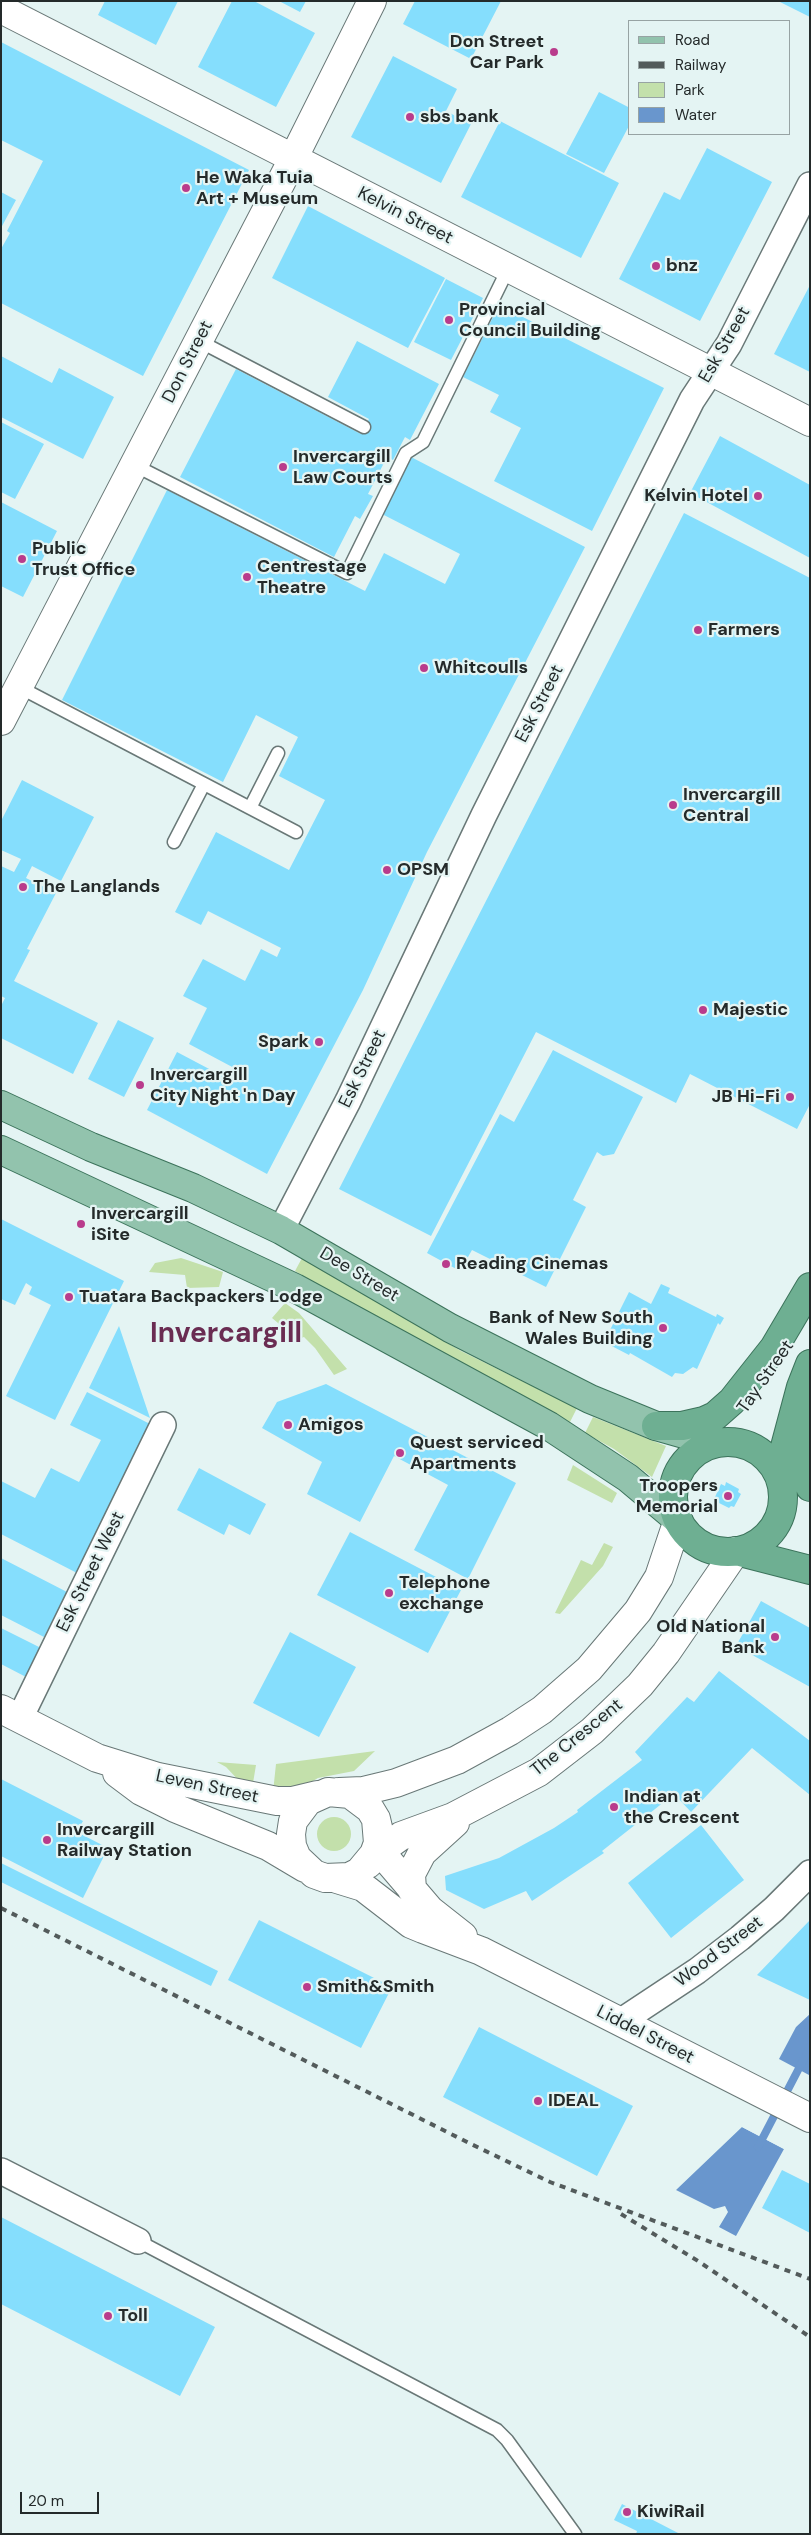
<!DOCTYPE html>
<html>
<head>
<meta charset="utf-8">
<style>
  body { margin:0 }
  #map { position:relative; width:811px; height:2535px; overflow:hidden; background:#e4f4f3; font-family:"DM Sans",sans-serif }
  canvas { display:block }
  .frame { position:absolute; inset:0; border:2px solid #242a2a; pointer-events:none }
  .legend { position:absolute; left:628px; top:20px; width:162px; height:115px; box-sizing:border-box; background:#e4f4f3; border:1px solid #97a3a3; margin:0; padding:6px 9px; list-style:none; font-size:15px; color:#242a2a }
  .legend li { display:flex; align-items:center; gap:10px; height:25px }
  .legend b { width:25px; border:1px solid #97a3a3 }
  .scale { position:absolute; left:20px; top:2492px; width:79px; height:22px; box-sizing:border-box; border:2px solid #242a2a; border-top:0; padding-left:6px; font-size:15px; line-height:18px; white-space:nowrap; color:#242a2a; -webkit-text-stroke:4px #e4f4f3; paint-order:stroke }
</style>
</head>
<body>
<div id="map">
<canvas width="811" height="2535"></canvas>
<div class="frame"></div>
<ul class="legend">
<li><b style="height:6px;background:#92c3ad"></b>Road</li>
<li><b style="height:6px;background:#535b5b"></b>Railway</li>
<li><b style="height:14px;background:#c3e0ab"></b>Park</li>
<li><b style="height:14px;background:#6996cd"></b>Water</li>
</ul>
<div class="scale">20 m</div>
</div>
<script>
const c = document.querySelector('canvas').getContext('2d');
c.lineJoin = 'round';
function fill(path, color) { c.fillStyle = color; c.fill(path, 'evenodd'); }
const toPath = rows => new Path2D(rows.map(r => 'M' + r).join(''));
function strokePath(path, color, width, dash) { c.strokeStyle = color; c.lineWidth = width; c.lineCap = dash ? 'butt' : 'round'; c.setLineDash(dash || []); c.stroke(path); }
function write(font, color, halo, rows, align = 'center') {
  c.font = font + ' "DM Sans",sans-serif'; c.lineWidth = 4.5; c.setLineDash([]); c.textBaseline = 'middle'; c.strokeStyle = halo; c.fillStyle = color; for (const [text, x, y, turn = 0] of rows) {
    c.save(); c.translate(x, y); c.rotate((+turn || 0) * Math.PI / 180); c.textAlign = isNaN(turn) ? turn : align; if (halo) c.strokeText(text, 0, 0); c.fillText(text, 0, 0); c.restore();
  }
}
fill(toPath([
  [181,1258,223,1272,219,1287,187,1288,185,1275,149,1272,155,1263],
  [302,1258,461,1351,577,1408,570,1422,380,1323,295,1271],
  [285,1303,299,1313,347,1369,334,1375,315,1348,304,1337,293,1341,284,1328,272,1318],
  [593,1417,666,1446,652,1477,614,1449,585,1433],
  [573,1465,617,1493,612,1503,567,1480],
  [604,1543,613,1547,603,1566,560,1614,555,1613,581,1560,592,1565],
  [375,1751,354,1771,318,1778,296,1791,273,1792,276,1764],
  [217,1762,256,1765,253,1783,242,1784,226,1767],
  '317 1834a17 17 0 1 1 34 0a17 17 0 1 1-34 0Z'
]), '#c3e0ab');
fill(toPath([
  [810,2014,810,2074,809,2075,779,2059,796,2027],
  [742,2127,784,2149,736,2236,719,2227,728,2212,725,2206,714,2209,676,2190]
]), '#6996cd');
fill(toPath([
  [744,2125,785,2147,784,2149,742,2127]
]), '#e4f4f3');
strokePath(toPath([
  [758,2147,810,2047]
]), '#6996cd', 8);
fill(toPath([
  [105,1,178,1,156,45,98,15],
  [232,1,254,1,315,33,276,107,198,67],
  [279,1,306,1,300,12],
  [415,1,501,1,471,59,403,24],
  [778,1,810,1,810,17],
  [1,42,249,170,143,376,1,303,1,249,10,233,7,231,43,161,1,140],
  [393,56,457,89,446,111,471,124,441,183,351,137],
  [599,92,630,108,630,124,604,173,566,154],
  [500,121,619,183,581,258,461,197],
  [707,148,772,182,700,321,619,279,664,192,680,200],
  [1,192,16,200,1,228],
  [308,206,445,278,408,348,272,278],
  [446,279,483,298,451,360,414,342],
  [810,285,810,372,774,354],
  [499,305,664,388,592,531,494,481,521,428,490,412,499,395,463,377],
  [357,341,439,384,410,440,405,437,393,460,387,457,368,494,373,496,360,519,355,516,334,557,180,477,236,369,361,434,369,419,328,397],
  [1,356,52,383,59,368,114,397,83,459,1,417],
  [1,422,44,444,15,499,1,492],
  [720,436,810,485,810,558,690,493],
  [411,457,585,547,427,852,363,990,267,1174,147,1110,177,1052,230,1080,236,1069,189,1044,207,1008,183,996,203,959,245,981,261,949,277,957,281,948,208,911,201,925,175,912,216,832,289,870,325,800,279,776,298,737,256,715,223,782,62,700,167,490,365,591,384,553,445,584,460,554,382,514],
  [1,502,57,531,23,597,1,586],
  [684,513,810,578,810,1104,797,1129,690,1074,676,1103,536,1032,431,1236,339,1189],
  [22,780,94,817,61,881,32,866,26,878,56,893,27,949,30,950,14,981,98,1023,73,1074,1,1038,1,1006,5,998,1,996,1,866,14,872,21,859,1,850,1,821],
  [118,1020,154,1038,124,1097,88,1079],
  [553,1050,643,1097,614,1154,603,1156,597,1152,573,1200,586,1207,546,1287,472,1250,460,1271,427,1253,500,1114,514,1122],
  [1,1219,124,1281,55,1420,6,1396,51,1305,29,1294,32,1287,26,1283,15,1305,1,1299],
  [661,1284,670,1288,668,1293,716,1317,717,1314,724,1318,720,1325,718,1323,697,1369,693,1367,683,1374,675,1373,672,1377,630,1353,629,1355,604,1342,629,1292,651,1304],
  [119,1326,150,1418,89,1388],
  [326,1384,516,1483,468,1579,414,1550,448,1485,394,1456,360,1522,307,1494,322,1462,262,1428,277,1402],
  [87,1392,152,1425,77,1573,1,1534,1,1481,35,1498,51,1468,79,1482,101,1440,70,1425],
  [199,1468,266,1504,250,1535,229,1524,224,1535,177,1510],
  [726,1482,739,1489,738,1492,741,1494,734,1507,731,1506,729,1508,717,1502,719,1499,715,1497,721,1484,725,1486],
  [350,1532,461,1590,428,1653,317,1595],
  [1,1558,67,1592,44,1637,1,1615],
  [761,1601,810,1628,810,1687,736,1646],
  [1,1628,41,1648,26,1677,1,1664],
  [290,1632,356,1667,319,1737,253,1703],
  [719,1671,810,1741,810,1795,752,1748,691,1812,674,1794,602,1851,604,1853,532,1901,526,1891,484,1909,446,1890,445,1876,499,1858,554,1828,578,1812,577,1810,642,1760,635,1752,687,1697,694,1702],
  [1,1779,83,1821,77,1832,108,1848,83,1898,1,1856],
  [701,1825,744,1880,671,1938,628,1883],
  [1,1863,218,1971,211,1986,1,1882],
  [259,1920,392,1987,361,2048,228,1980],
  [810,1920,810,2000,757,1975],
  [479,2027,633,2106,597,2176,443,2097],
  [782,2170,810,2184,810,2233,762,2208],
  [1,2217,215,2327,180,2396,1,2304],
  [622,2504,680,2534,636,2534,637,2531,614,2520]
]), '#85defd');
const service = toPath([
  [199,341,364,427],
  [134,465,347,573,406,453,423,442,508,269],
  [19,687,296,832],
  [250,808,278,753],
  [174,842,204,784],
  [138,2241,497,2430,507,2440,575,2534]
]);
const minor = toPath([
  [281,1230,348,1101,484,815,692,400,729,344,810,185],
  [20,1718,163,1425],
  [620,2022,697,1971,740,1938,774,1909,810,1873],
  [1,2171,138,2241]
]);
const tertiary = toPath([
  [1,9,810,422],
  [1,721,293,159,372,1],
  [1,1709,97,1758,158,1777,277,1801,292,1801,317,1795],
  [117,1773,141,1791,175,1808,268,1846,305,1868],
  [339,1792,363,1791,396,1783,457,1760,510,1731,542,1710,589,1669,638,1611,659,1577,678,1520],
  [376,1819,378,1843,374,1854,359,1872,349,1877,325,1878,314,1874,297,1858,292,1846,291,1834,293,1821,308,1801,328,1792,350,1794,370,1809,376,1819,383,1849,389,1862,430,1910,463,1936],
  [368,1864,383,1849,401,1836,453,1817,539,1772,592,1731,640,1685,666,1653,736,1551],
  [337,1879,363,1887,411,1924,423,1929,481,1951,810,2118],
  [412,1890,411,1874,422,1853,455,1823]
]);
const primary = toPath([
  [1,1105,91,1147,193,1188,281,1230,450,1328,590,1399,656,1426,716,1443],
  [1,1150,295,1288,549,1426,628,1478,678,1520]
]);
const trunk = toPath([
  [807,1422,802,1445,803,1468,810,1487],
  [656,1426,682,1426,704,1421,715,1416,732,1401,774,1348,810,1287],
  '673 1497a55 55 0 1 1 110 0a55 55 0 1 1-110 0Z',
  [778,1473,801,1387,810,1364],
  [736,1551,810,1570]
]);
strokePath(service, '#697877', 15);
strokePath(minor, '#697877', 28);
strokePath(tertiary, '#697877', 30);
strokePath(primary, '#3c735b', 30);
strokePath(trunk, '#3c735b', 30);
strokePath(service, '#fff', 12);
strokePath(minor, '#fff', 25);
strokePath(tertiary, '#fff', 28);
strokePath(primary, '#92c3ad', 28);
strokePath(trunk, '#6eaf92', 28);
strokePath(toPath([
  [1,1908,469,2143,550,2182,810,2279],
  [621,2214,698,2261,810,2337]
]), '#535b5b', 4, [6, 6]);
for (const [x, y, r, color] of [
  [554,52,5,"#b93c8c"],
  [410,117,5,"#b93c8c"],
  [186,188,5,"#b93c8c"],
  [656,266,5,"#b93c8c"],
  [449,320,5,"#b93c8c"],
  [283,467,5,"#b93c8c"],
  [758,496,5,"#b93c8c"],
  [22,559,5,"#b93c8c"],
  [247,577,5,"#b93c8c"],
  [698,630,5,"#b93c8c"],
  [424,668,5,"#b93c8c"],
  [673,805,5,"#b93c8c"],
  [387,870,5,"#b93c8c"],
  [23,887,5,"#b93c8c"],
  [703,1010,5,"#b93c8c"],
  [319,1042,5,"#b93c8c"],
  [140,1085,5,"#b93c8c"],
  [790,1097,5,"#b93c8c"],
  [81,1224,5,"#b93c8c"],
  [446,1264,5,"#b93c8c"],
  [69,1297,5,"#b93c8c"],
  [663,1328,5,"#b93c8c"],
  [288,1425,5,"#b93c8c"],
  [400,1453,5,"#b93c8c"],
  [728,1496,5,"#b93c8c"],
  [389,1593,5,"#b93c8c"],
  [775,1637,5,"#b93c8c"],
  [614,1807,5,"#b93c8c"],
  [47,1840,5,"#b93c8c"],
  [307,1987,5,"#b93c8c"],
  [538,2101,5,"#b93c8c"],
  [108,2316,5,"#b93c8c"],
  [627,2512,5,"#b93c8c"]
]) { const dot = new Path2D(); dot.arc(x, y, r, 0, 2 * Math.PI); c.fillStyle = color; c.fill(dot); strokePath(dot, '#e4f4f3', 2); }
write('bold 18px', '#242a2a', '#e4f4f3', [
  ["Don Street",544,42,"right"],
  ["Car Park",544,63,"right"],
  ["sbs bank",420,117],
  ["He Waka Tuia",196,178],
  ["Art + Museum",196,199],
  ["bnz",666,266],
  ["Provincial",459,310],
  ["Council Building",459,331],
  ["Invercargill",293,457],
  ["Law Courts",293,478],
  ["Kelvin Hotel",748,496,"right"],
  ["Public",32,549],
  ["Trust Office",32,570],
  ["Centrestage",257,567],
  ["Theatre",257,588],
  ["Farmers",708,630],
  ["Whitcoulls",434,668],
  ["Invercargill",683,795],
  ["Central",683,816],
  ["OPSM",397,870],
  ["The Langlands",33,887],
  ["Majestic",713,1010],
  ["Spark",309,1042,"right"],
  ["Invercargill",150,1075],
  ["City Night 'n Day",150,1096],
  ["JB Hi-Fi",780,1097,"right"],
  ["Invercargill",91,1214],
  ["iSite",91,1235],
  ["Reading Cinemas",456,1264],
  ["Tuatara Backpackers Lodge",79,1297],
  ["Bank of New South",653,1318,"right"],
  ["Wales Building",653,1339,"right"],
  ["Amigos",298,1425],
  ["Quest serviced",410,1443],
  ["Apartments",410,1464],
  ["Troopers",718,1486,"right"],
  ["Memorial",718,1507,"right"],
  ["Telephone",399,1583],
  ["exchange",399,1604],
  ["Old National",765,1627,"right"],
  ["Bank",765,1648,"right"],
  ["Indian at",624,1797],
  ["the Crescent",624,1818],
  ["Invercargill",57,1830],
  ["Railway Station",57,1851],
  ["Smith&Smith",317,1987],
  ["IDEAL",548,2101],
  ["Toll",118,2316],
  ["KiwiRail",637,2512]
], 'left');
write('18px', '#242a2a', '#e4f4f3', [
  ["Kelvin Street",405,216,27],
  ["Esk Street",725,345,-60],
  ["Don Street",188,362,-63],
  ["Esk Street",540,704,-63],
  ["Esk Street",363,1069,-64],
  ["Dee Street",359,1275,31],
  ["Tay Street",766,1377,-55],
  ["Esk Street West",91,1572,-64],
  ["The Crescent",577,1738,-39],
  ["Leven Street",207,1787,12],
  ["Wood Street",719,1952,-37],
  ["Liddel Street",645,2035,27]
]);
write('bold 28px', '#6a2c52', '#e4f4f3', [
  ["Invercargill",226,1335]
]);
</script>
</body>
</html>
